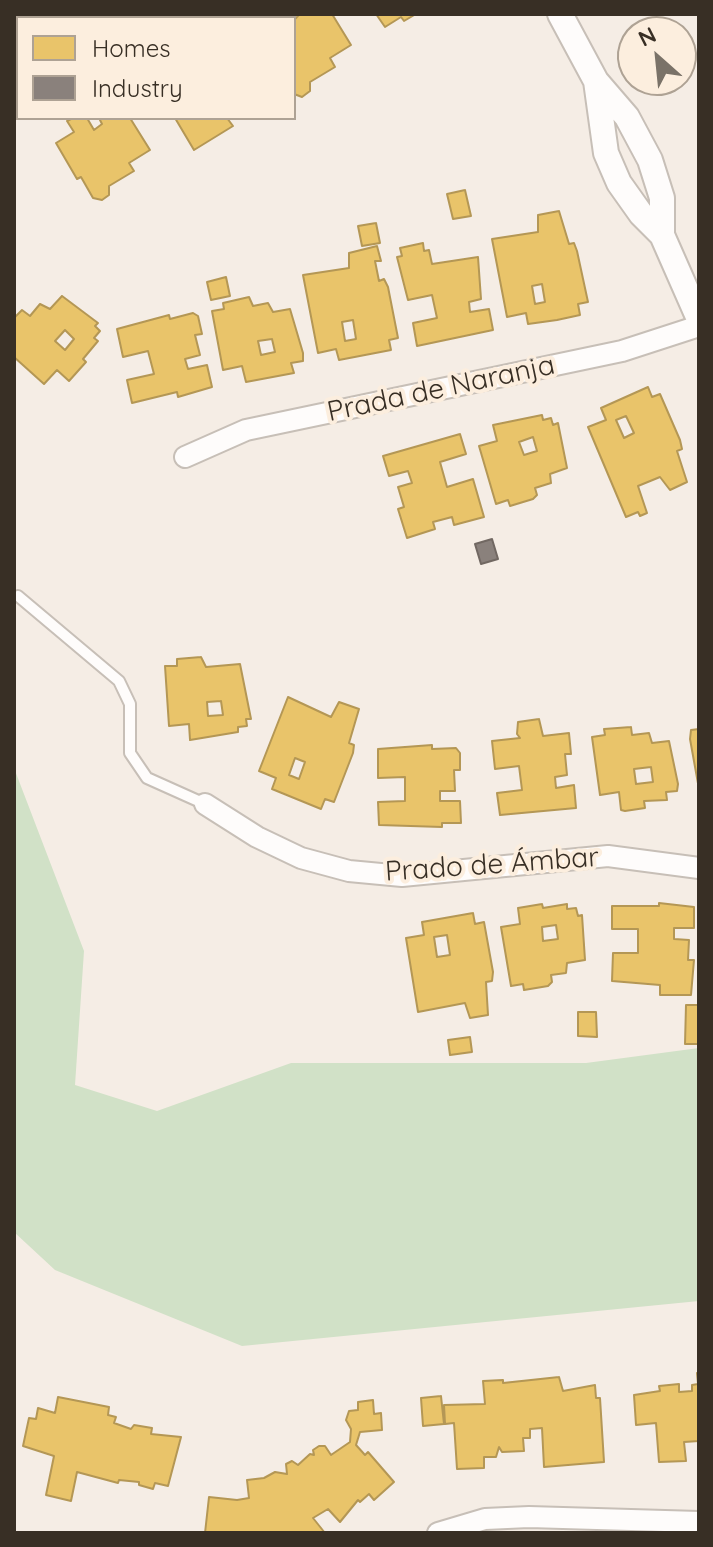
<!DOCTYPE html>
<html>
<head>
<meta charset="utf-8">
<style>
  body { margin:0 }
  #map { position:relative; width:713px; height:1547px; overflow:hidden; background:#f5ede5; font-family:Quicksand,sans-serif }
  canvas { display:block }
  .frame { position:absolute; inset:0; border:16px solid #382f25; pointer-events:none }
  .legend { position:absolute; left:16px; top:16px; width:280px; height:104px; box-sizing:border-box; background:#fceede; border:2px solid #aea294; margin:0; padding:10px 14px; list-style:none; font-size:24px; color:#382f25 }
  .legend li { display:flex; align-items:center; gap:16px; height:40px }
  .legend b { width:40px; border:2px solid #aea294 }
  .north { position:absolute; left:617px; top:16px; width:80px; height:80px; box-sizing:border-box; background:#fceede; border:2px solid #aea294; border-radius:50%; rotate:333deg; font-size:22px; font-weight:700; line-height:32px; text-align:center; color:#382f25 }
  .north::after { content:''; display:block; margin:auto; width:28px; height:36px; background:#7a7268; clip-path:polygon(50% 0,100% 100%,50% 72%,0 100%) }
</style>
</head>
<body>
<div id="map">
<canvas width="713" height="1547"></canvas>
<div class="frame"></div>
<ul class="legend">
<li><b style="height:22px;background:#e9c46a"></b>Homes</li>
<li><b style="height:22px;background:#8a817c"></b>Industry</li>
</ul>
<div class="north">N</div>
</div>
<script>
const c = document.querySelector('canvas').getContext('2d');
c.lineJoin = 'round';
function fill(path, color) { c.fillStyle = color; c.fill(path, 'evenodd'); }
const toPath = rows => new Path2D(rows.map(r => 'M' + r).join(''));
function strokePath(path, color, width, dash) { c.strokeStyle = color; c.lineWidth = width; c.lineCap = dash ? 'butt' : 'round'; c.setLineDash(dash || []); c.stroke(path); }
function write(font, color, halo, rows, align = 'center') {
  c.font = font + ' Quicksand,sans-serif'; c.lineWidth = 8; c.setLineDash([]); c.textBaseline = 'middle'; c.strokeStyle = halo; c.fillStyle = color; for (const [text, x, y, turn = 0] of rows) {
    c.save(); c.translate(x, y); c.rotate((+turn || 0) * Math.PI / 180); c.textAlign = isNaN(turn) ? turn : align; if (halo) c.strokeText(text, 0, 0); c.fillText(text, 0, 0); c.restore();
  }
}
fill(toPath([
  [14,768,84,951,75,1085,157,1111,291,1063,586,1063,699,1048,699,1301,242,1346,55,1270,14,1232]
]), '#d1e1c7');
const homes = toPath([
  [274,14,290,14,293,18,268,18,274,14],
  [300,14,332,14,351,45,330,58,335,67,310,82,310,91,302,97,294,94,294,20,300,14],
  [376,14,416,14,404,21,401,17,385,27,376,14],
  [73,118,87,118,94,130,102,124,99,118,130,118,150,150,129,163,134,171,109,186,109,195,102,200,93,198,81,177,77,179,56,143,74,132,67,121,73,118],
  [175,118,227,118,233,126,194,150,175,118],
  [465,190,471,216,453,219,447,194,465,190],
  [559,211,569,244,574,243,577,251,588,302,578,304,580,315,557,320,528,324,526,313,507,317,492,239,538,232,538,215,559,211],
  [542,284,545,302,535,304,532,286,542,284],
  [376,223,380,243,362,246,358,226,376,223],
  [423,243,424,251,429,250,432,264,478,257,481,299,469,302,470,312,489,309,493,330,417,346,413,323,437,318,432,295,408,300,397,257,402,256,400,248,423,243],
  [377,246,381,261,375,261,379,281,384,279,388,287,398,338,389,340,391,350,339,360,336,349,318,353,303,275,349,268,349,253,377,246],
  [353,320,356,339,345,341,342,322,353,320],
  [226,277,230,296,211,300,207,282,226,277],
  [62,296,98,323,95,326,100,331,94,338,98,341,83,359,86,362,69,381,57,370,44,384,14,357,14,318,22,310,30,316,40,304,50,309,62,296],
  [65,330,74,339,65,350,55,341,65,330],
  [249,297,253,306,268,303,273,312,290,309,303,353,303,361,291,363,294,373,246,382,242,366,223,370,212,311,224,309,223,303,249,297],
  [272,339,275,352,261,355,258,341,272,339],
  [193,313,198,316,202,334,195,335,200,355,185,359,188,369,207,365,212,387,178,397,177,392,132,403,127,380,154,374,148,351,123,357,117,329,169,315,170,319,193,313],
  [648,387,652,397,660,394,680,440,682,449,677,451,687,482,670,490,660,477,638,486,647,513,640,516,638,512,626,517,588,427,606,420,601,408,648,387],
  [626,416,634,433,624,438,616,420,626,416],
  [542,415,543,420,551,418,553,425,558,423,567,468,550,474,551,483,535,488,537,495,533,499,510,506,508,500,496,504,479,446,497,441,493,425,542,415],
  [533,437,537,451,524,455,519,442,533,437],
  [460,434,466,454,440,462,447,487,473,479,484,517,454,525,452,517,433,522,435,529,407,538,398,509,404,507,398,487,412,483,408,471,389,476,383,456,460,434],
  [201,657,206,667,240,664,251,719,246,719,247,726,238,727,238,732,190,740,189,724,169,726,165,666,177,666,177,659,201,657],
  [221,701,223,715,208,716,207,702,221,701],
  [288,697,331,717,339,702,359,709,349,743,354,745,353,753,334,802,325,799,321,809,272,789,276,778,259,771,288,697],
  [295,758,305,762,299,779,289,775,295,758],
  [539,719,543,736,569,733,571,754,565,754,567,775,555,777,556,788,574,785,576,808,500,815,497,793,522,790,519,766,495,769,492,741,520,738,517,734,518,722,539,719],
  [631,727,632,735,649,733,652,743,669,741,678,784,677,791,666,792,667,800,644,801,645,808,625,811,621,810,619,792,600,795,592,737,605,735,604,729,631,727],
  [651,767,653,782,636,784,634,769,651,767],
  [699,729,699,789,690,739,691,730,699,729],
  [432,745,432,749,456,748,460,753,460,770,454,770,455,791,440,791,440,801,460,801,461,823,442,823,442,827,379,825,378,802,405,801,405,777,378,778,378,749,432,745],
  [659,903,694,907,694,928,674,928,674,939,689,940,688,960,694,960,691,995,660,995,660,985,612,981,613,953,638,953,638,929,612,929,612,906,659,906,659,903],
  [542,904,543,908,567,904,567,909,576,908,578,916,582,915,585,960,567,963,566,973,551,975,552,982,548,986,524,990,523,984,511,986,501,927,520,924,518,908,542,904],
  [556,925,558,939,543,941,542,927,556,925],
  [473,913,475,924,484,922,493,972,492,981,486,982,488,1015,470,1018,465,1003,418,1012,406,938,424,935,422,922,473,913],
  [447,935,450,955,437,957,434,937,447,935],
  [686,1005,699,1005,699,1044,685,1044,686,1005],
  [578,1012,596,1012,597,1037,578,1036,578,1012],
  [470,1037,472,1052,450,1055,448,1040,470,1037],
  [697,1373,699,1373,699,1441,684,1442,686,1461,659,1462,656,1423,636,1425,634,1395,660,1391,659,1386,679,1384,679,1392,692,1391,692,1385,698,1384,697,1373],
  [559,1377,563,1391,595,1385,596,1398,600,1398,604,1462,544,1467,542,1428,530,1429,530,1438,523,1438,524,1451,502,1452,499,1447,496,1457,484,1457,484,1468,457,1469,454,1423,445,1424,444,1405,485,1404,483,1381,503,1380,503,1383,559,1377],
  [441,1396,444,1424,423,1426,421,1398,441,1396],
  [58,1397,109,1407,108,1415,116,1417,114,1423,131,1429,134,1425,152,1428,151,1434,181,1437,168,1486,155,1483,153,1489,139,1485,139,1482,119,1480,118,1483,77,1472,71,1501,46,1495,54,1456,23,1446,29,1418,36,1419,38,1408,55,1413,58,1397],
  [373,1400,374,1414,381,1413,382,1430,360,1432,356,1445,365,1455,368,1452,394,1482,374,1500,369,1494,360,1502,358,1500,340,1522,328,1509,313,1518,325,1533,205,1533,209,1497,237,1500,249,1498,247,1480,264,1478,275,1472,287,1474,286,1464,292,1461,298,1465,310,1454,314,1455,313,1450,319,1446,325,1446,331,1455,350,1442,351,1429,346,1420,349,1411,358,1410,358,1402,373,1400]
]);
fill(homes, '#e9c46a');
strokePath(homes, '#b49755', 2);
const industry = toPath([
  [492,539,498,559,481,564,475,544,492,539]
]);
fill(industry, '#8a817c');
strokePath(industry, '#716862', 2);
const service = toPath([
  [18,596,119,681,130,704,130,753,147,778,205,804]
]);
const minor = toPath([
  [166,18,175,14],
  [14,107,18,103],
  [185,457,246,430,622,351,699,326],
  [205,804,257,837,301,858,349,871,402,876,608,856,699,868],
  [438,1533,485,1519,529,1517,699,1522]
]);
const tertiary = toPath([
  [560,14,596,81,627,117,650,160,662,198,662,235],
  [596,81,606,153,619,183,641,214,662,235,699,319]
]);
strokePath(service, '#c7bfb7', 14);
strokePath(minor, '#c7bfb7', 24);
strokePath(tertiary, '#c7bfb7', 28);
strokePath(service, '#fefcfb', 10);
strokePath(minor, '#fefcfb', 20);
strokePath(tertiary, '#fefcfb', 24);
write('28px', '#382f25', '#fceede', [
  ["Prada de Naranja",441,389,-12],
  ["Prado de Ámbar",492,865,-4]
]);
</script>
</body>
</html>
